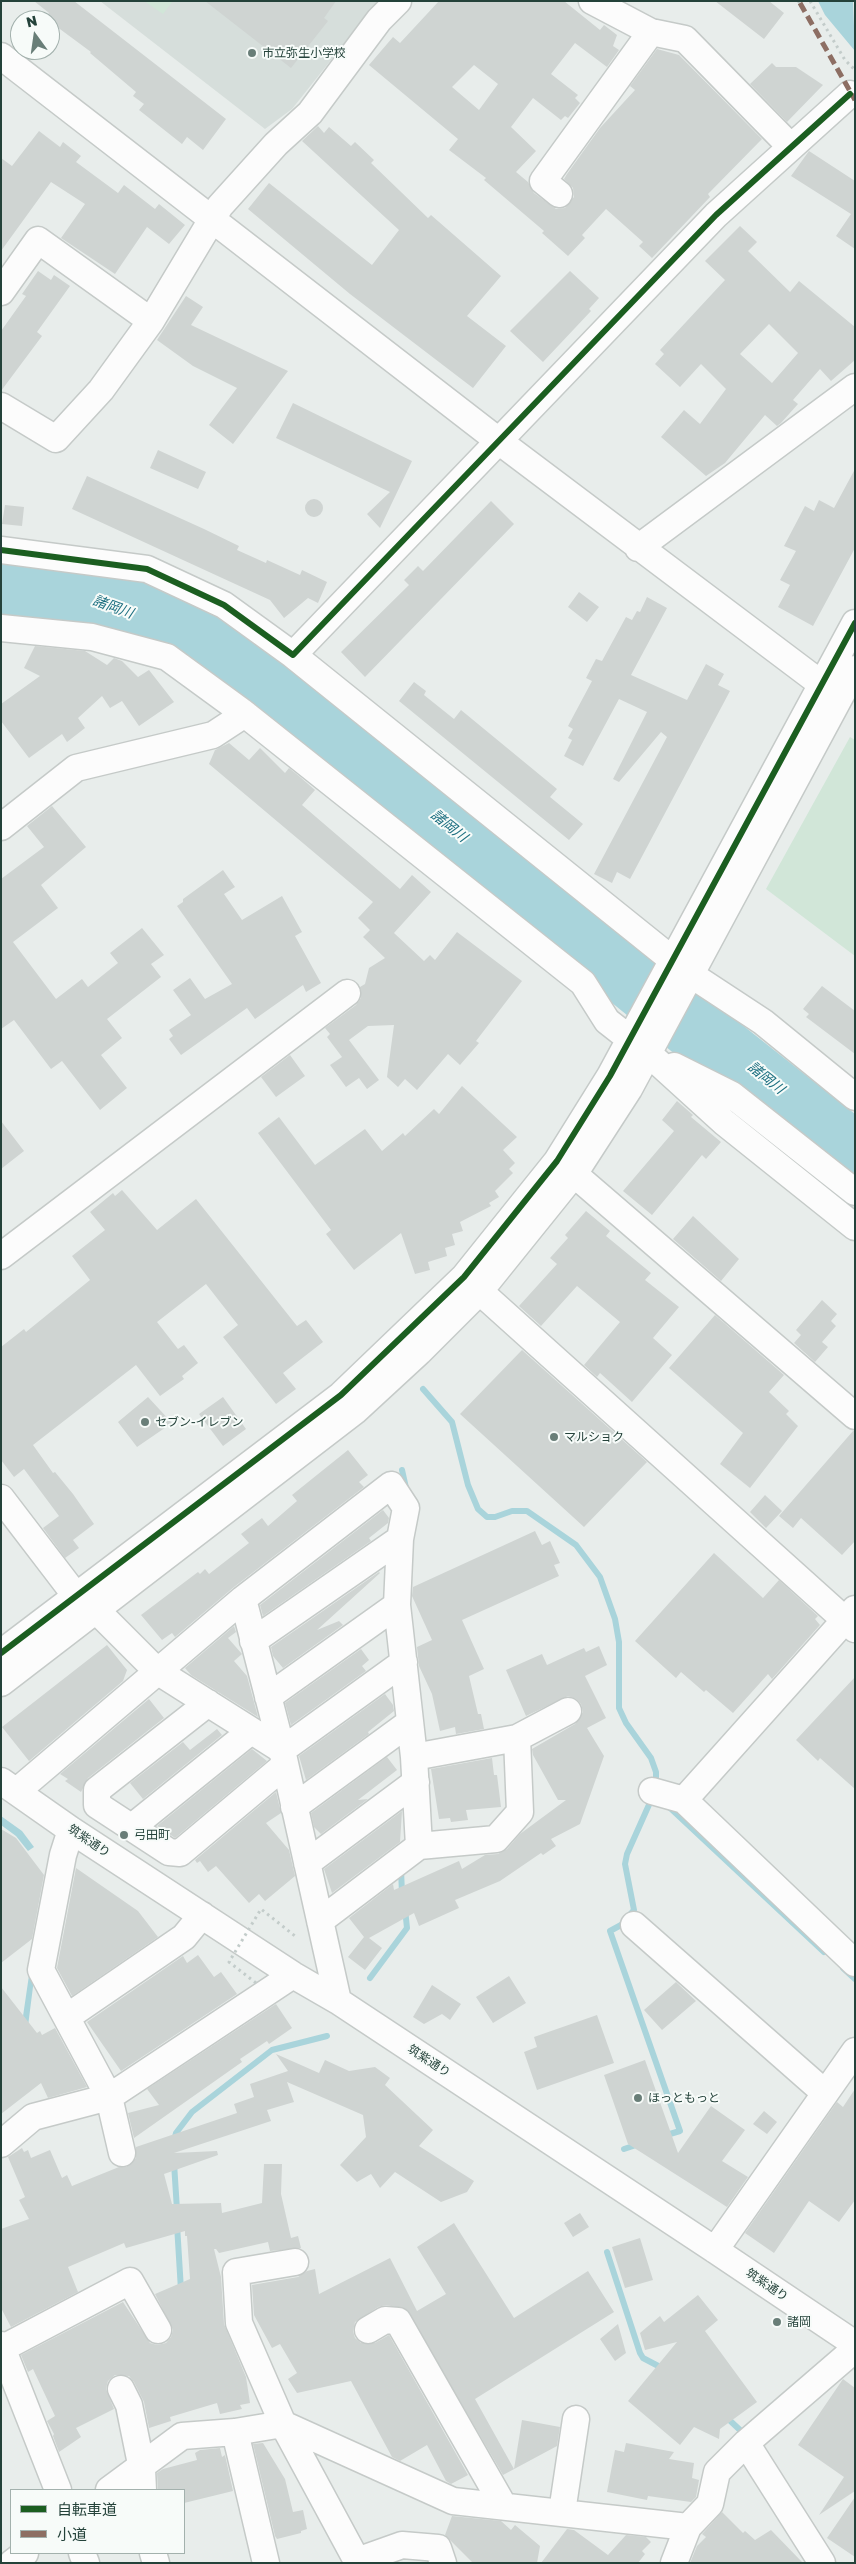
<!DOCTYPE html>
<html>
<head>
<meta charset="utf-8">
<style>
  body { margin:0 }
  #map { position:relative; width:856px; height:2564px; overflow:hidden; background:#e8edeb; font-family:"Golos Text","Noto Sans JP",sans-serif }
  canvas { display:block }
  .frame { position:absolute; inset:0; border:2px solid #24423a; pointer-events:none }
  .legend { position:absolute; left:10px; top:2489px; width:175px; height:65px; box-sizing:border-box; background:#f7fbf9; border:1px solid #a3b1ad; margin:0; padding:6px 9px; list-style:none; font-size:15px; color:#24423a }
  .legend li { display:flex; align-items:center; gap:10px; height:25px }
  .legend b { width:25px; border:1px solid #a3b1ad }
  .north { position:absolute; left:10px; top:10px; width:50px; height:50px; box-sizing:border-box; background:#f7fbf9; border:1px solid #a3b1ad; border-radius:50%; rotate:346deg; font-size:14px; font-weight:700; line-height:20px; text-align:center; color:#24423a }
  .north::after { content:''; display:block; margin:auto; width:18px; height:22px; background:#697e78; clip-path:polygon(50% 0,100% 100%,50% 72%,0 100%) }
</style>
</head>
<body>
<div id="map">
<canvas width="856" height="2564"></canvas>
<div class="frame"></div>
<ul class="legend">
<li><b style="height:6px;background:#1b5e20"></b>自転車道</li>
<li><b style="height:6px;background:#8d6e63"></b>小道</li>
</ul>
<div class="north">N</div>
</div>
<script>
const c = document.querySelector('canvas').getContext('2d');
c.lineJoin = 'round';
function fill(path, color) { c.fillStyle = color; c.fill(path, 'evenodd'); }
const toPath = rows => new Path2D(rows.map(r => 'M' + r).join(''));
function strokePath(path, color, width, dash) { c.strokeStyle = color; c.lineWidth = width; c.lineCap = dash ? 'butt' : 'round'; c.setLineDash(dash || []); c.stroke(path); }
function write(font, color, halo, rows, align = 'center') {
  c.font = font + ' "Golos Text","Noto Sans JP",sans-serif'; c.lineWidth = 4; c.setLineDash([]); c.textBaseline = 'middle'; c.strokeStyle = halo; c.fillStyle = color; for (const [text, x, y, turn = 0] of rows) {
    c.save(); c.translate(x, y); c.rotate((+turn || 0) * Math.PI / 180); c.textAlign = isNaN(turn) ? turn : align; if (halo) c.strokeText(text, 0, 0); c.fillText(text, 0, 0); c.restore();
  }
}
fill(toPath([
  [100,1,378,1,292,109,265,129]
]), '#d6dedb');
fill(toPath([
  [144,1,173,1,163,14],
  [850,737,855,740,855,956,766,889]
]), '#d1e6d8');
fill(toPath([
  [818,1,853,1,855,51,825,15],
  [1,555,93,566,203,599,855,1114,855,1189,687,1057,676,1055,201,668,1,620],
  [1,1816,22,1831,34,1847,28,1851,16,1836,1,1825],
  [40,1900,44,1900,27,2034,21,2030]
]), '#a9d4db');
strokePath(toPath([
  [423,1389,452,1422,468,1485,478,1509,487,1517,495,1517,512,1511,527,1511,576,1545,600,1577,615,1619,619,1642,619,1708,626,1723,651,1758,656,1772,656,1786],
  [402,1470,406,1488],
  [652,1798,627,1854,625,1864,634,1910,621,1925,610,1931,680,2131,663,2136],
  [667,1805,824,1952],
  [401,1869,402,1894],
  [843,1968,855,1979],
  [370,1978,407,1928,405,1909],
  [174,2141,176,2133,192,2112,272,2050,327,2036],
  [624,2149,639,2144],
  [174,2163,177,2210],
  [177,2225,181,2290],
  [607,2252,640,2353,643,2358,664,2369],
  [725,2416,740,2430]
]), '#a9d4db', 6);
fill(toPath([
  [34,1,74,1,226,119,203,150,187,137,182,144,139,110,144,104,133,96,136,92,90,53,91,52,45,18,49,13],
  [205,1,336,1,324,18,328,21,291,68],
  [439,1,564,1,600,30,604,25,617,35,613,46,619,50,607,67,575,43,551,74,578,95,575,98,580,103,568,118,565,116,561,120,533,98,511,127,536,151,516,172,528,182,534,193,556,209,565,208,574,197,573,188,564,179,567,174,600,128,635,90,630,86,657,49,679,55,762,139,708,194,710,197,652,258,639,246,643,242,606,209,582,235,585,238,568,256,542,233,544,231,484,180,486,178,449,150,458,139,369,65,393,37,400,43],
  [474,65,498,84,479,110,452,87],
  [715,1,769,1,784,13,764,39],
  [772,63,776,67,796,67,823,85,787,122,750,84],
  [318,126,324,133,329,127,351,146,355,142,374,160,371,163,428,218,431,215,501,276,467,316,506,346,473,388,350,294,248,209,269,183,372,265,399,230,302,141],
  [39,131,60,147,63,142,81,156,76,162,118,193,124,185,155,209,159,204,185,225,169,244,147,227,115,274,61,238,85,204,51,182,1,251,1,158,12,166],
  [809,151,855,181,855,249,836,236,851,214,791,176],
  [740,226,757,242,748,251,790,292,799,281,855,327,855,360,831,381,820,369,793,400,798,404,781,423,777,426,765,415,725,463,706,476,661,437,684,410,700,424,726,389,701,364,680,387,655,364,664,354,660,350,725,280,705,261],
  [769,324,798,353,772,383,740,354],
  [38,271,51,280,54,275,70,286,37,332,42,336,1,391,1,331,26,296,22,294],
  [570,271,599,298,589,309,591,311,543,362,510,331],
  [186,296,203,307,191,325,288,371,233,444,209,425,237,388,193,366,157,340],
  [293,403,412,461,380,528,367,514,390,492,276,438],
  [158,450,206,472,198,489,150,468],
  [855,469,855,548,813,626,778,607,790,585,780,580,796,551,784,546,805,506,814,511,819,500,834,508],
  [87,476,204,529,239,546,237,550,266,563,267,560,300,575,302,570,327,582,318,603,308,598,284,618,270,600,72,509],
  '305 508a9 9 0 1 1 18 0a9 9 0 1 1-18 0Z',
  [491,501,514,524,365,677,341,652,409,585,404,580,418,566,423,571],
  [5,505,24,507,22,526,2,524],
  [579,592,599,607,587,622,568,607],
  [647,597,667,608,631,675,687,700,706,664,724,674,718,685,730,691,630,879,617,872,612,883,594,874,667,737,661,732,619,782,613,779,647,712,619,699,583,766,564,756,572,740,568,738,573,729,568,726,592,681,586,678,596,659,602,661,626,617,632,620,637,611,640,612],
  [35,646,85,651,107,665,114,658,122,661,138,677,149,670,174,702,139,726,122,701,110,708,102,696,78,718,85,728,67,742,62,734,29,758,1,721,1,704,40,676,24,668],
  [414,682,426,691,424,695,454,719,461,710,557,789,550,797,583,824,569,840,399,701],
  [229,743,249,760,260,748,285,773,289,768,299,776,315,790,302,805,400,889,412,875,431,892,394,933,424,961,430,955,435,960,457,932,522,981,476,1041,479,1043,460,1065,448,1054,417,1090,405,1079,398,1087,387,1077,394,1025,368,1026,349,1040,379,1080,367,1089,359,1078,346,1087,330,1065,342,1057,327,1037,330,1034,325,1028,356,1005,361,998,360,987,365,984,369,968,385,958,363,937,370,930,358,918,373,902,209,764,215,750],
  [52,806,86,847,41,885,58,908,13,942,56,999,82,979,88,987,118,963,110,953,142,928,164,955,151,964,161,977,107,1019,122,1038,101,1055,127,1088,100,1110,62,1061,51,1069,14,1020,1,1029,1,879,44,847,27,826],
  [223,870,235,887,224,894,242,920,282,896,302,932,295,936,321,983,306,992,303,985,255,1019,247,1008,181,1055,169,1039,173,1036,169,1030,191,1015,173,990,190,978,205,999,232,984,177,906,183,902,183,899],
  [822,986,855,1011,855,1054,806,1017,809,1014,803,1009],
  [290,1055,305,1076,276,1097,261,1077],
  [462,1086,517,1137,503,1150,515,1163,509,1169,513,1173,495,1191,499,1197,489,1203,491,1206,460,1222,463,1231,452,1234,455,1245,445,1248,447,1256,428,1262,430,1270,415,1274,401,1233,354,1270,326,1234,331,1230,258,1133,279,1117,315,1165,365,1129,382,1151,403,1133,405,1136,434,1109,439,1114],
  [677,1101,693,1115,691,1117,721,1142,706,1159,702,1155,652,1215,623,1191,674,1131,662,1120],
  [1,1121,24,1151,1,1169],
  [122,1190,157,1230,196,1199,297,1326,306,1320,323,1342,283,1373,296,1389,276,1404,223,1337,238,1325,206,1284,157,1322,178,1349,184,1345,198,1363,182,1376,184,1379,160,1396,136,1365,33,1445,53,1473,55,1472,73,1494,94,1524,73,1540,79,1548,65,1558,43,1528,59,1516,24,1469,14,1477,1,1460,1,1347,24,1329,26,1332,90,1280,72,1256,105,1230,90,1212,113,1193,115,1196],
  [586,1211,610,1231,606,1236,651,1273,645,1280,679,1307,653,1338,672,1355,632,1402,600,1373,597,1377,584,1365,620,1322,577,1286,541,1326,519,1306,557,1264,550,1258,568,1238,565,1235],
  [693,1216,739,1259,721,1281,673,1239],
  [822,1300,837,1314,831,1321,836,1326,822,1342,828,1347,815,1362,794,1343,801,1335,796,1330],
  [715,1315,784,1375,769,1392,789,1411,786,1414,798,1426,750,1488,720,1464,743,1433,669,1368],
  [522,1350,647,1462,584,1527,460,1414],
  [148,1397,172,1423,137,1447,118,1422],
  [223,1397,246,1429,223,1446,199,1414],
  [853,1431,855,1431,855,1541,842,1555,801,1518,793,1528,779,1516],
  [348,1450,368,1475,359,1482,364,1487,234,1587,175,1637,172,1633,162,1640,141,1615,198,1572,200,1574,205,1569,209,1574,249,1543,241,1534,262,1518,268,1526,297,1501,292,1495],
  [765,1495,782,1511,766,1528,750,1512],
  [383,1510,389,1518,388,1523,369,1538,371,1541,263,1616,260,1605],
  [535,1531,542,1545,550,1541,560,1563,554,1565,559,1576,462,1620,484,1669,469,1676,478,1714,481,1714,484,1729,456,1734,455,1727,440,1731,432,1694,419,1666,417,1647,432,1640,412,1596,413,1587],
  [714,1553,763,1598,779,1580,818,1616,815,1619,820,1625,772,1679,768,1674,733,1713,706,1690,704,1692,681,1672,676,1678,635,1641],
  [379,1572,380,1573,317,1630,339,1621,343,1625,283,1668,273,1656,271,1647],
  [234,1626,236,1632,228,1638,242,1654,234,1661,247,1676,258,1717,191,1675,185,1668],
  [107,1645,127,1670,123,1681,29,1761,2,1727],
  [599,1646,607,1665,585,1676,606,1718,587,1728,604,1756,580,1824,551,1839,556,1846,543,1855,541,1853,500,1881,455,1900,459,1908,419,1926,414,1913,369,1938,382,1948,365,1970,348,1957,364,1937,349,1918,393,1884,394,1890,459,1861,462,1869,485,1855,498,1854,507,1849,520,1834,566,1800,558,1800,533,1755,532,1749,575,1724,583,1712,581,1704,576,1699,568,1696,526,1716,506,1670,542,1654,547,1665,584,1648,586,1652],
  [361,1649,369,1660,362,1666,366,1671,291,1725,285,1703],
  [855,1677,855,1789,820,1758,818,1761,796,1740],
  [385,1694,393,1705,394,1711,368,1732,369,1734,306,1780,299,1756],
  [149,1699,164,1718,88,1778,81,1792,65,1781,68,1779,60,1774],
  [217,1729,222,1735,143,1799,130,1783,183,1742,190,1750],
  [252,1749,267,1761,175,1838,159,1827,157,1826],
  [387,1757,397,1770,358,1800,368,1799,321,1834,314,1827,311,1813],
  [492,1758,494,1775,497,1775,501,1807,466,1810,468,1820,451,1822,450,1818,439,1819,431,1769],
  [276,1792,281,1813,266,1823,289,1850,295,1876,265,1901,259,1894,249,1903,216,1866,208,1872,200,1861,197,1863,195,1860],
  [402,1811,400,1842,332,1893,324,1869],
  [1,1829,16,1838,44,1875,32,1939,1,1963],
  [76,1868,138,1911,158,1937,72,1996,57,1968],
  [198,1955,214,1977,221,1972,237,1994,121,2071,87,2022,183,1956,187,1963],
  [509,1976,526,2003,493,2023,476,1997],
  [676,1982,696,2001,662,2030,644,2010],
  [432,1985,461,2004,450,2020,442,2014,424,2024,413,2017],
  [1,1987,37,2033,40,2031,42,2035,55,2028,87,2087,48,2098,41,2083,1,2114],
  [276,2004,292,2028,269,2044,267,2041,240,2059,242,2062,134,2138,128,2113,159,2105,147,2089],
  [597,2015,614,2063,537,2090,524,2052,537,2047,534,2037],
  [276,2054,319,2073,325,2060,349,2071,375,2067,390,2078,385,2085,433,2130,419,2146,474,2181,467,2192,441,2202,395,2172,380,2188,371,2174,357,2182,340,2165,366,2137,363,2115,287,2082,294,2102,267,2110,271,2121,174,2153,217,2151,218,2155,164,2174,172,2204,221,2203,222,2213,262,2203,264,2164,282,2164,281,2194,291,2238,298,2236,301,2248,270,2251,268,2242,219,2253,216,2249,214,2249,221,2277,224,2324,246,2377,250,2403,240,2405,242,2409,220,2414,217,2403,170,2417,171,2421,149,2428,144,2402,134,2382,129,2376,115,2375,108,2381,106,2389,114,2409,76,2428,81,2437,59,2452,53,2436,54,2434,47,2421,55,2416,33,2369,28,2372,21,2355,123,2302,150,2343,157,2345,166,2343,171,2337,173,2330,155,2294,190,2279,187,2236,185,2236,185,2231,126,2248,124,2243,68,2267,78,2292,11,2327,1,2308,1,2229,29,2219,19,2200,25,2197,8,2157,22,2148,24,2152,28,2150,31,2158,50,2150,62,2178,67,2175,72,2186,119,2167,126,2167,136,2158,136,2147,237,2113,234,2104,254,2097,250,2084,288,2071],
  [645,2060,678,2153,711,2106,745,2130,722,2161,748,2177,727,2207,628,2144,604,2075],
  [855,2089,855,2200,839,2222,809,2201,774,2253,745,2233,837,2102,843,2107],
  [764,2111,777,2122,767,2134,753,2124],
  [580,2213,589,2227,573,2237,564,2223],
  [454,2223,514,2318,588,2271,614,2312,475,2399,514,2469,522,2420,560,2427,557,2446,503,2475,406,2309,386,2305,378,2307,355,2322,353,2331,355,2338,361,2343,375,2343,389,2335,468,2475,451,2484,446,2481,427,2445,400,2461,392,2457,351,2381,297,2393,288,2379,297,2373,280,2344,272,2348,254,2315,252,2285,298,2277,307,2271,315,2269,319,2294,390,2258,417,2311,446,2294,417,2247],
  [640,2238,653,2280,625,2288,612,2247],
  [698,2295,718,2320,705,2331,757,2402,720,2429,719,2439,694,2427,680,2445,628,2401,677,2342,645,2350,640,2333,660,2316,664,2322],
  [618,2324,626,2353,615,2361,600,2339],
  [843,2379,855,2388,855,2491,819,2515,844,2477,798,2445],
  [263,2443,285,2479,293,2512,303,2510,307,2529,301,2531,301,2533,277,2539,275,2536,253,2444],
  [626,2443,674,2452,669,2459,694,2463,692,2478,699,2480,696,2497,691,2502,648,2496,647,2500,607,2492,615,2450,624,2452],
  [220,2448,222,2457,225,2455,233,2491,184,2503,184,2490,158,2490,157,2473,163,2469,197,2460,195,2453,200,2450],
  [855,2497,855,2557,827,2538],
  [722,2512,743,2533,745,2531,755,2540,771,2530,803,2563,690,2563,697,2546,706,2537,702,2534],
  [452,2516,501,2521,511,2530,515,2525,540,2546,537,2563,473,2563,445,2535],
  [567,2529,574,2530,608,2555,626,2535,646,2537,651,2542,642,2551,645,2554,638,2563,541,2563]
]), '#cfd4d2');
const minor = toPath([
  [592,1,651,32,685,39,791,147],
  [1,56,500,442,836,695],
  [559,194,543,181,651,32],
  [1,292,38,240,151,321],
  [1,406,56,439,101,390,151,321,220,206,276,144,310,113,379,20,398,1],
  [638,548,855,387],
  [1,550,147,569,224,605,293,655,716,215,850,94],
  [1,628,92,637,167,657,241,711,583,983,607,1021,649,1054,725,1123,855,1227],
  [293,655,690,974,763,1022,855,1097],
  [1,827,76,768,213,735,245,714],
  [674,1066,732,1095,855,1192],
  [574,1174,855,1416],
  [1,1256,347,993],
  [467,1280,855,1629],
  [1,1498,76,1596,96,1610,157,1671,282,1750,404,1662],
  [243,1599,282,1750,338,2001],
  [253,1641,400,1539],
  [1,1653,341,1395,464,1277,557,1161,610,1076,855,623],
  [1,1683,355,1411,419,1352,479,1292,574,1174,629,1089,855,669],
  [268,1697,397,1605],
  [208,1703,97,1790,97,1805,169,1852,180,1853,285,1765],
  [517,1738,568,1711],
  [414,1757,517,1738,520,1812,496,1839,419,1846],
  [1,1781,71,1830,293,1975,338,2001,715,2250,855,2344],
  [17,1791,243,1599,391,1485,406,1508,400,1539,397,1605,414,1757,419,1846,320,1921],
  [652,1791,684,1800,855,1609],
  [684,1800,855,1963],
  [294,1807,409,1723],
  [132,1827,251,1731],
  [71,1830,63,1855,41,1970,109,2097,122,2153],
  [307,1863,416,1782],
  [634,1925,825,2093],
  [67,2017,184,1937,202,1915],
  [1,2144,33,2117,109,2097,293,1975],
  [715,2250,855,2051],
  [295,2262,236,2272,239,2323,283,2424,357,2561,402,2545,438,2548,443,2563],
  [368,2330,385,2320,398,2321,503,2505],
  [1,2345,58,2490],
  [3,2348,130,2281,158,2330],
  [121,2389,129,2405,142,2469,143,2490],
  [235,2432,266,2563],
  [746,2443,822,2563],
  [109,2490,182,2436,235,2432,283,2424,453,2501,688,2527,710,2504,717,2472,746,2443,855,2349],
  [562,2512,576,2419],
  [82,2553,86,2563],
  [153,2553,156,2563],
  [12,2563,25,2553],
  [674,2563,688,2527]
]);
strokePath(minor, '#c5cac8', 29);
strokePath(toPath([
  [798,1,800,3],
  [810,1,845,60,855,70]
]), '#c3ccca', 3, [2.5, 4]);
strokePath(minor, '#fcfcfc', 26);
strokePath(toPath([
  [256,1983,229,1962,261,1909,295,1936]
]), '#c3ccca', 3, [2.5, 4]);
strokePath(toPath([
  [800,3,855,100]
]), '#8d6e63', 5, [10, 5]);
strokePath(toPath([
  [1,550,147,569,224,605,293,655,716,215,850,94],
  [1,1653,341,1395,464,1277,557,1161,610,1076,855,623]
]), '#1b5e20', 6);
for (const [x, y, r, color] of [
  [252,53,5,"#697e78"],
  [145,1422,5,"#697e78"],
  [554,1437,5,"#697e78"],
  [124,1835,5,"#697e78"],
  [638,2098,5,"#697e78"],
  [777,2322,5,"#697e78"]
]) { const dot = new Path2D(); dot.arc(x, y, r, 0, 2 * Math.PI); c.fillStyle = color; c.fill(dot); strokePath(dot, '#f7fbf9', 2); }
write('12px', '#24423a', '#f7fbf9', [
  ["市立弥生小学校",262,53],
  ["セブン-イレブン",155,1422],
  ["マルショク",564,1437],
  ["弓田町",134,1835],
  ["ほっともっと",648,2098],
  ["諸岡",787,2322]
], 'left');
write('12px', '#24423a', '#f7fbf9', [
  ["筑紫通り",89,1841,34],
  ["筑紫通り",429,2061,33],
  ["筑紫通り",767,2285,34]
]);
write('italic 14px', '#1c6f80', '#f7fbf9', [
  ["諸岡川",113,607,20],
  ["諸岡川",449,826,39],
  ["諸岡川",766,1078,39]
]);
</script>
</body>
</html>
